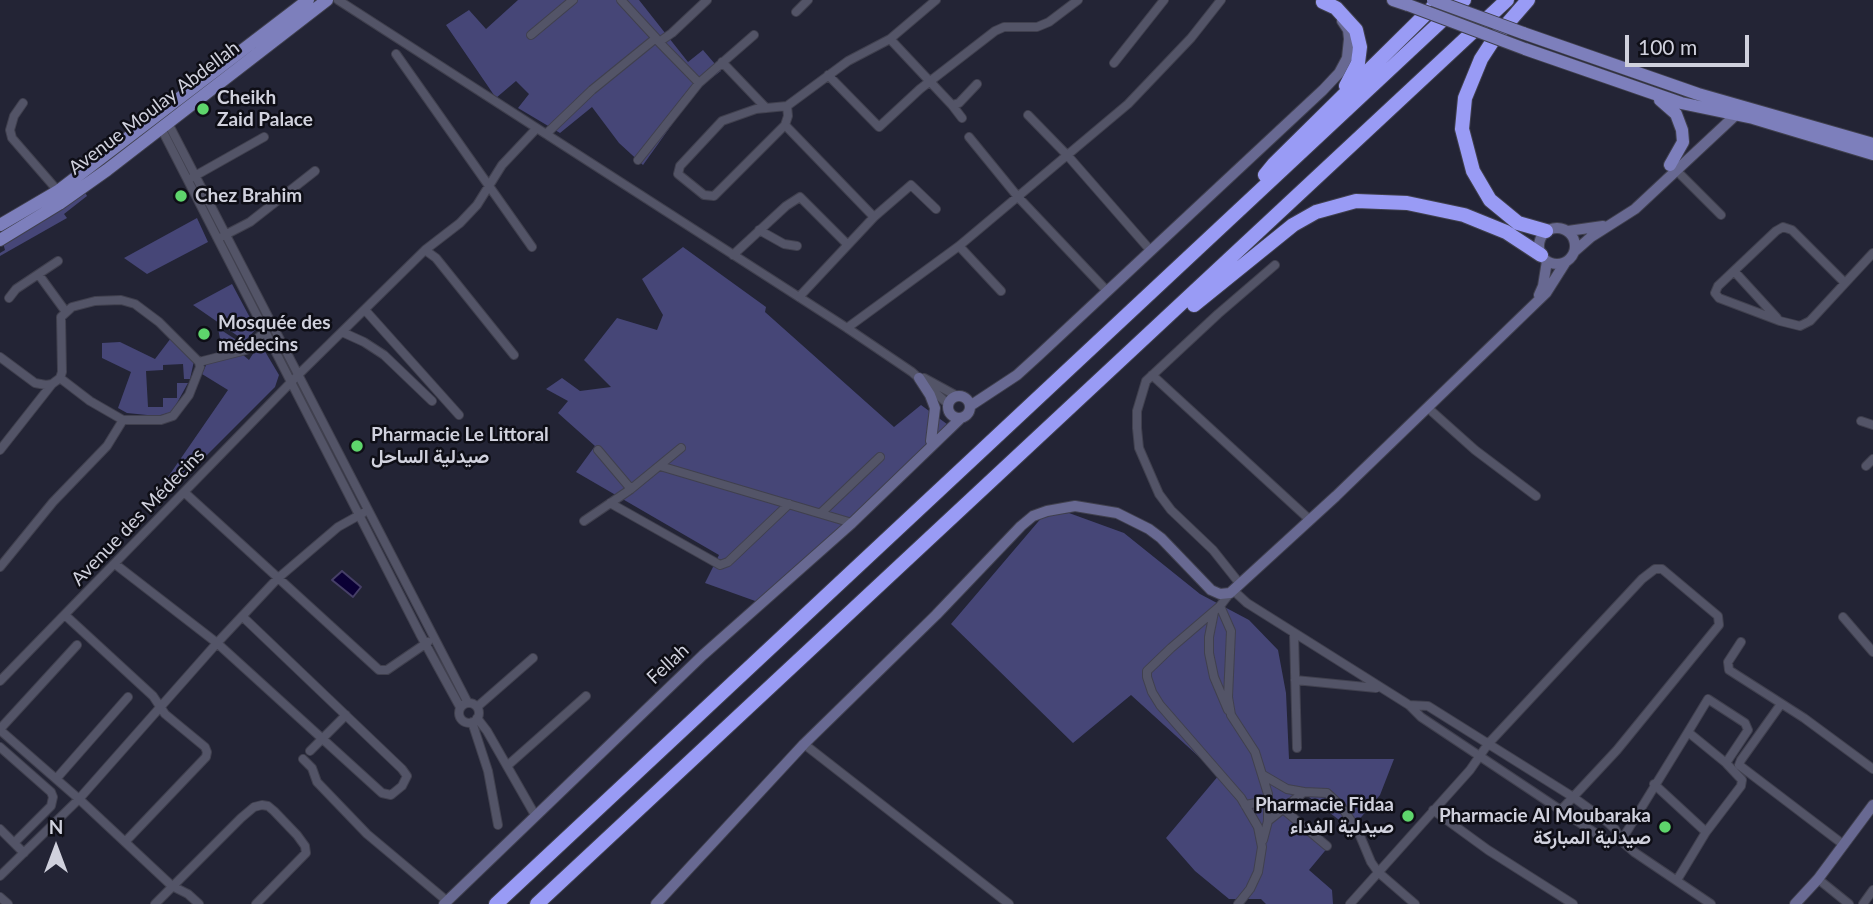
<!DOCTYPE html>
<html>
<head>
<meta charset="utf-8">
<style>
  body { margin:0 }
  #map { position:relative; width:1873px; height:904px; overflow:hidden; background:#232435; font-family:Lato,sans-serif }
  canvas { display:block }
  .north { position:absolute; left:21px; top:813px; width:70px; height:70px; -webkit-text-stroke:5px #0e0e16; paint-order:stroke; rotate:0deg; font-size:19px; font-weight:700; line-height:28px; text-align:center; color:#d0d1dd }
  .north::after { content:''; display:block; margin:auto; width:24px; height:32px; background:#d0d1dd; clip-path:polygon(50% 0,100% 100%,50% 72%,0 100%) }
  .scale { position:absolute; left:1625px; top:35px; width:124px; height:32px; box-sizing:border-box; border:4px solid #d0d1dd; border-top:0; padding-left:9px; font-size:21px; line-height:24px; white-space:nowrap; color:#d0d1dd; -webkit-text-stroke:5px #0e0e16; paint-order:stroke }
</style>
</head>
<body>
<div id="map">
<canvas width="1873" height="904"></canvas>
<div class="north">N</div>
<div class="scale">100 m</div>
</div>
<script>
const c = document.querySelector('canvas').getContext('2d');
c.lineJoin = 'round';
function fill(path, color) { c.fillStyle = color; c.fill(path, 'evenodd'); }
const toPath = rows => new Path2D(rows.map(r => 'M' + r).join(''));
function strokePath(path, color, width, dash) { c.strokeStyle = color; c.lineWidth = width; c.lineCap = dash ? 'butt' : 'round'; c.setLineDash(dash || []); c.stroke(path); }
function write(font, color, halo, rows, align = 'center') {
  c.font = font + ' Lato,Vazirmatn,sans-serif'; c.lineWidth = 5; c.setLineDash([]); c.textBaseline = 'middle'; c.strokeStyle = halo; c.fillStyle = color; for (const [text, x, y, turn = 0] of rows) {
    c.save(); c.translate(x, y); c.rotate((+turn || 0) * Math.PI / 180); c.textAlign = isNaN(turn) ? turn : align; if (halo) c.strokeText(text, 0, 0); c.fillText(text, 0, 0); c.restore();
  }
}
fill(toPath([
  [518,0,639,0,688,62,703,50,721,71,698,88,643,165,619,143,592,107,560,133,518,108,529,94,516,81,496,98,446,25,469,10,486,29],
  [85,192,87,196,64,214,67,218,0,256,0,253,5,250,3,243],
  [197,218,208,242,147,274,124,258],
  [683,247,766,307,765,312,894,427,921,405,951,427,758,602,705,583,719,555,576,472,595,446,558,413,568,401,546,389,562,378,580,391,611,387,584,360,617,318,657,330,663,315,642,279],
  [232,284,256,329,245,341,193,305],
  [218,328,235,339,243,346,222,350],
  [171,338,194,361,190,379,184,379,183,364,163,365,163,370,146,371,148,407,163,407,163,398,177,398,177,383,188,383,172,412,161,415,147,415,127,413,118,408,131,372,102,358,102,343,120,342,155,359],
  [260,343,279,375,275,387,178,484,168,477,228,390,202,374,207,363,242,354,249,360],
  [1069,513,1124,533,1200,594,1249,620,1278,650,1286,693,1289,759,1394,759,1380,795,1351,829,1305,794,1293,814,1329,846,1309,870,1332,890,1333,904,1266,904,1261,899,1229,899,1195,871,1166,838,1219,775,1131,695,1073,743,951,624,1043,516]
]), '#464677');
const water = toPath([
  [342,571,361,587,353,597,332,580,342,571]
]);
fill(water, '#0b0035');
strokePath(water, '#463f67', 2);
const street = toPath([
  [338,0,847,328,912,372,948,404],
  [621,0,656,38],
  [796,12,808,0],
  [531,35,573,0],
  [890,39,952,105,959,103,977,84],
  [659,42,699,83],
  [396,54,532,247],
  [722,62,766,108],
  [1114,63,1164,0],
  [828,75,879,127,920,89,995,31,1004,27,1037,27,1049,22,1078,0],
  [23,103,14,116,10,130,12,138,58,191],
  [952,105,962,118],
  [787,106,788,116,785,125,714,196,704,195,678,174,680,166,722,121,756,109,787,106,848,61,890,39,936,0],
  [1028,115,1068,156,1151,251],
  [168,123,468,703],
  [785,125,874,217,799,297],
  [161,128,420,634,460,707],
  [546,134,592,90,656,38,659,42,672,33,707,0],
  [969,137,1018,197,1107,291],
  [638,160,699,83,754,35],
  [1676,170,1721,215],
  [193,177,264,137],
  [874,217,911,185,936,209],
  [759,230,784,244,797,246],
  [223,236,250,222,315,171],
  [959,246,1001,291],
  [425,250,460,223,477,205,502,165,536,129],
  [733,255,786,206,800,197,847,244],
  [1734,271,1777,318],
  [39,275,66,312],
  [1845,283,1792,230,1783,227,1776,231,1718,286,1715,293,1719,298,1780,321,1800,326,1810,321,1873,253],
  [9,298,16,289,58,261],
  [365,310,459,415],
  [847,328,959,246,1128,104,1191,38,1221,0],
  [342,332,364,342,384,355,432,401],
  [0,357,35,383,46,385,52,384,60,378,62,372,61,317,72,307,95,301,121,300,135,304,159,322,199,362,200,367,189,395,173,416,161,420,123,420,107,446,53,502,0,567],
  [199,362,246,350,267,329],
  [1152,375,1310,520],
  [60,378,90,401,123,420],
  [924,378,957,396],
  [1428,408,1475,450,1536,496],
  [1861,421,1873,425],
  [0,450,52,384],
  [598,450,631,489],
  [660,466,852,523],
  [1866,466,1873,459],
  [184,492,379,670,387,670,428,642],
  [610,503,720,565,728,562,789,504],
  [821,513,880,457],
  [584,521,631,489,681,448],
  [115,564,217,643,382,793,391,795,402,786,407,776,402,769,243,617],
  [1240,584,1213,550,1171,510,1159,494,1139,448,1137,428,1137,411,1146,381,1218,314,1275,265],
  [1234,591,1247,603,1409,705,1421,717,1589,829,1606,840,1621,841],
  [1230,593,1220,606,1171,648,1147,671,1147,677,1152,692,1160,705,1241,798,1258,827,1262,847,1258,872,1250,889,1238,904],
  [1220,606,1231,631,1228,697,1231,715,1255,752,1268,794,1268,821,1263,840],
  [1214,612,1209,637,1209,653,1214,677,1228,710],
  [65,615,153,696,165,714,205,747,207,752,206,757,125,842],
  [1843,617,1873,652],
  [1294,634,1297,748],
  [1741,642,1728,662,1729,670,1804,718,1873,769],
  [1295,680,1376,688],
  [0,681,299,374,425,250,436,258,514,355],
  '459 713a10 10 0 1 1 20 0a10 10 0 1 1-20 0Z',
  [1781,704,1741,760,1739,765,1844,845],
  [1409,705,1428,706,1573,797,1606,821,1615,829,1621,841,1634,852,1711,904],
  [477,707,533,658],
  [477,718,487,731,535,815],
  [472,722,488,771,498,825],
  [0,729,77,645],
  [0,730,79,799,172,886,188,894,199,904],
  [1688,732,1708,699,1745,723,1748,730,1726,763],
  [804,744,1009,904],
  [0,747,51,792,53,797,51,806,14,843],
  [310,751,346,715],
  [303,759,312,768,317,782,367,834,447,901],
  [507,766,586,696],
  [1263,775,1287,789,1304,792],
  [56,779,128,697],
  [1654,784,1706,832,1677,880],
  [1245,805,1268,801],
  [1283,809,1327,846],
  [1433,810,1488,850,1573,904],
  [1268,821,1304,792,1327,793,1341,806,1358,831,1371,862,1378,872,1415,904],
  [0,829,24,853],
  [1621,841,1688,732,1726,763,1742,780,1741,786,1706,832],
  [0,876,79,799,217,643,277,579,338,527,363,513],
  [1818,879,1849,904],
  [0,897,8,904],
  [155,904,241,818,254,807,262,805,268,806,274,811,297,835,305,846,306,853,256,904],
  [1350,904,1470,770,1488,744,1642,579,1655,569,1662,569,1718,616,1719,625,1617,750,1561,810],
  [1863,904,1873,890]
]);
const secondary = toPath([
  '1539 246a18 18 0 1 1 36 0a18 18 0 1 1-36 0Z',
  [1568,231,1603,226],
  [1575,251,1591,237,1635,209,1740,111],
  [1539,295,1543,286,1547,261],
  [919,378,930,395,935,408,931,441],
  '948 407a11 11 0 1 1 22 0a11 11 0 1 1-22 0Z',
  [970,406,1017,375,1039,355,1323,90,1339,73,1347,58,1349,39,1348,30,1342,21],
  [444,904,703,655,852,523,960,419],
  [656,904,804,744,936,615,1021,526,1033,516,1047,511,1075,506,1117,513,1149,529,1161,538,1211,590,1220,594,1230,593,1336,496,1546,293,1565,263],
  [1795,904,1818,879,1873,805]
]);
const primary = toPath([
  [1393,0,1408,5],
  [1523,33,1698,94,1873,144],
  [1525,49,1681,103,1753,118,1873,154],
  [1660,100,1676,114,1682,130,1683,142,1670,165],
  [0,225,58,191,308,0],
  [0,240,59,204,107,170,327,0]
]);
const highway = toPath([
  [1528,0,1494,39,1481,59,1465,98,1462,129,1473,171,1490,200,1518,223,1546,231],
  [1323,2,1336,8,1356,30,1360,47,1358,63,1346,86],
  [1265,175,1274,164,1436,4],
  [1194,305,1293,225,1316,212,1356,201,1407,203,1464,215,1506,232,1541,255],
  [496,904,1464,0],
  [537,904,1507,0]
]);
strokePath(street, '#40404e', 10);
strokePath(secondary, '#40404e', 12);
strokePath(primary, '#40404e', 14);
strokePath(highway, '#40404e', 16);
strokePath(street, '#535467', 8);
strokePath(secondary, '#686992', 10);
strokePath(primary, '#7d7fbc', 12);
strokePath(highway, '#999bf5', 14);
const primaryBridge = toPath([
  [1433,0,1523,33],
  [1408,5,1525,49]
]);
strokePath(primaryBridge, '#40404e', 14, []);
strokePath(primaryBridge, '#7d7fbc', 12);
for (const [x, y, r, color] of [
  [203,109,7,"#5ed56c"],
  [181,196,7,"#5ed56c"],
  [204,334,7,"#5ed56c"],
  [357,446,7,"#5ed56c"],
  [1408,816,7,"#5ed56c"],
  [1665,827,7,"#5ed56c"]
]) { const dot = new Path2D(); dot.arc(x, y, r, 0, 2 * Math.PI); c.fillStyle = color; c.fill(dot); strokePath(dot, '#0e0e16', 2.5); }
write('bold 19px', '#d0d1dd', '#0e0e16', [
  ["Cheikh",217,98],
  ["Zaid Palace",217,120],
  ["Chez Brahim",195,196],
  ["Mosquée des",218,323],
  ["médecins",218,345],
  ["Pharmacie Le Littoral",371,435],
  ["صيدلية الساحل",371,457],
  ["Pharmacie Fidaa",1394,805,"right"],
  ["صيدلية الفداء",1394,827,"right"],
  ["Pharmacie Al Moubaraka",1651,816,"right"],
  ["صيدلية المباركة",1651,838,"right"]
], 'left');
write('19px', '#d0d1dd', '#0e0e16', [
  ["Avenue Moulay Abdellah",154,108,-37],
  ["Avenue des Médecins",138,517,-46],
  ["Fellah",668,664,-43]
]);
</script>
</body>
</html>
